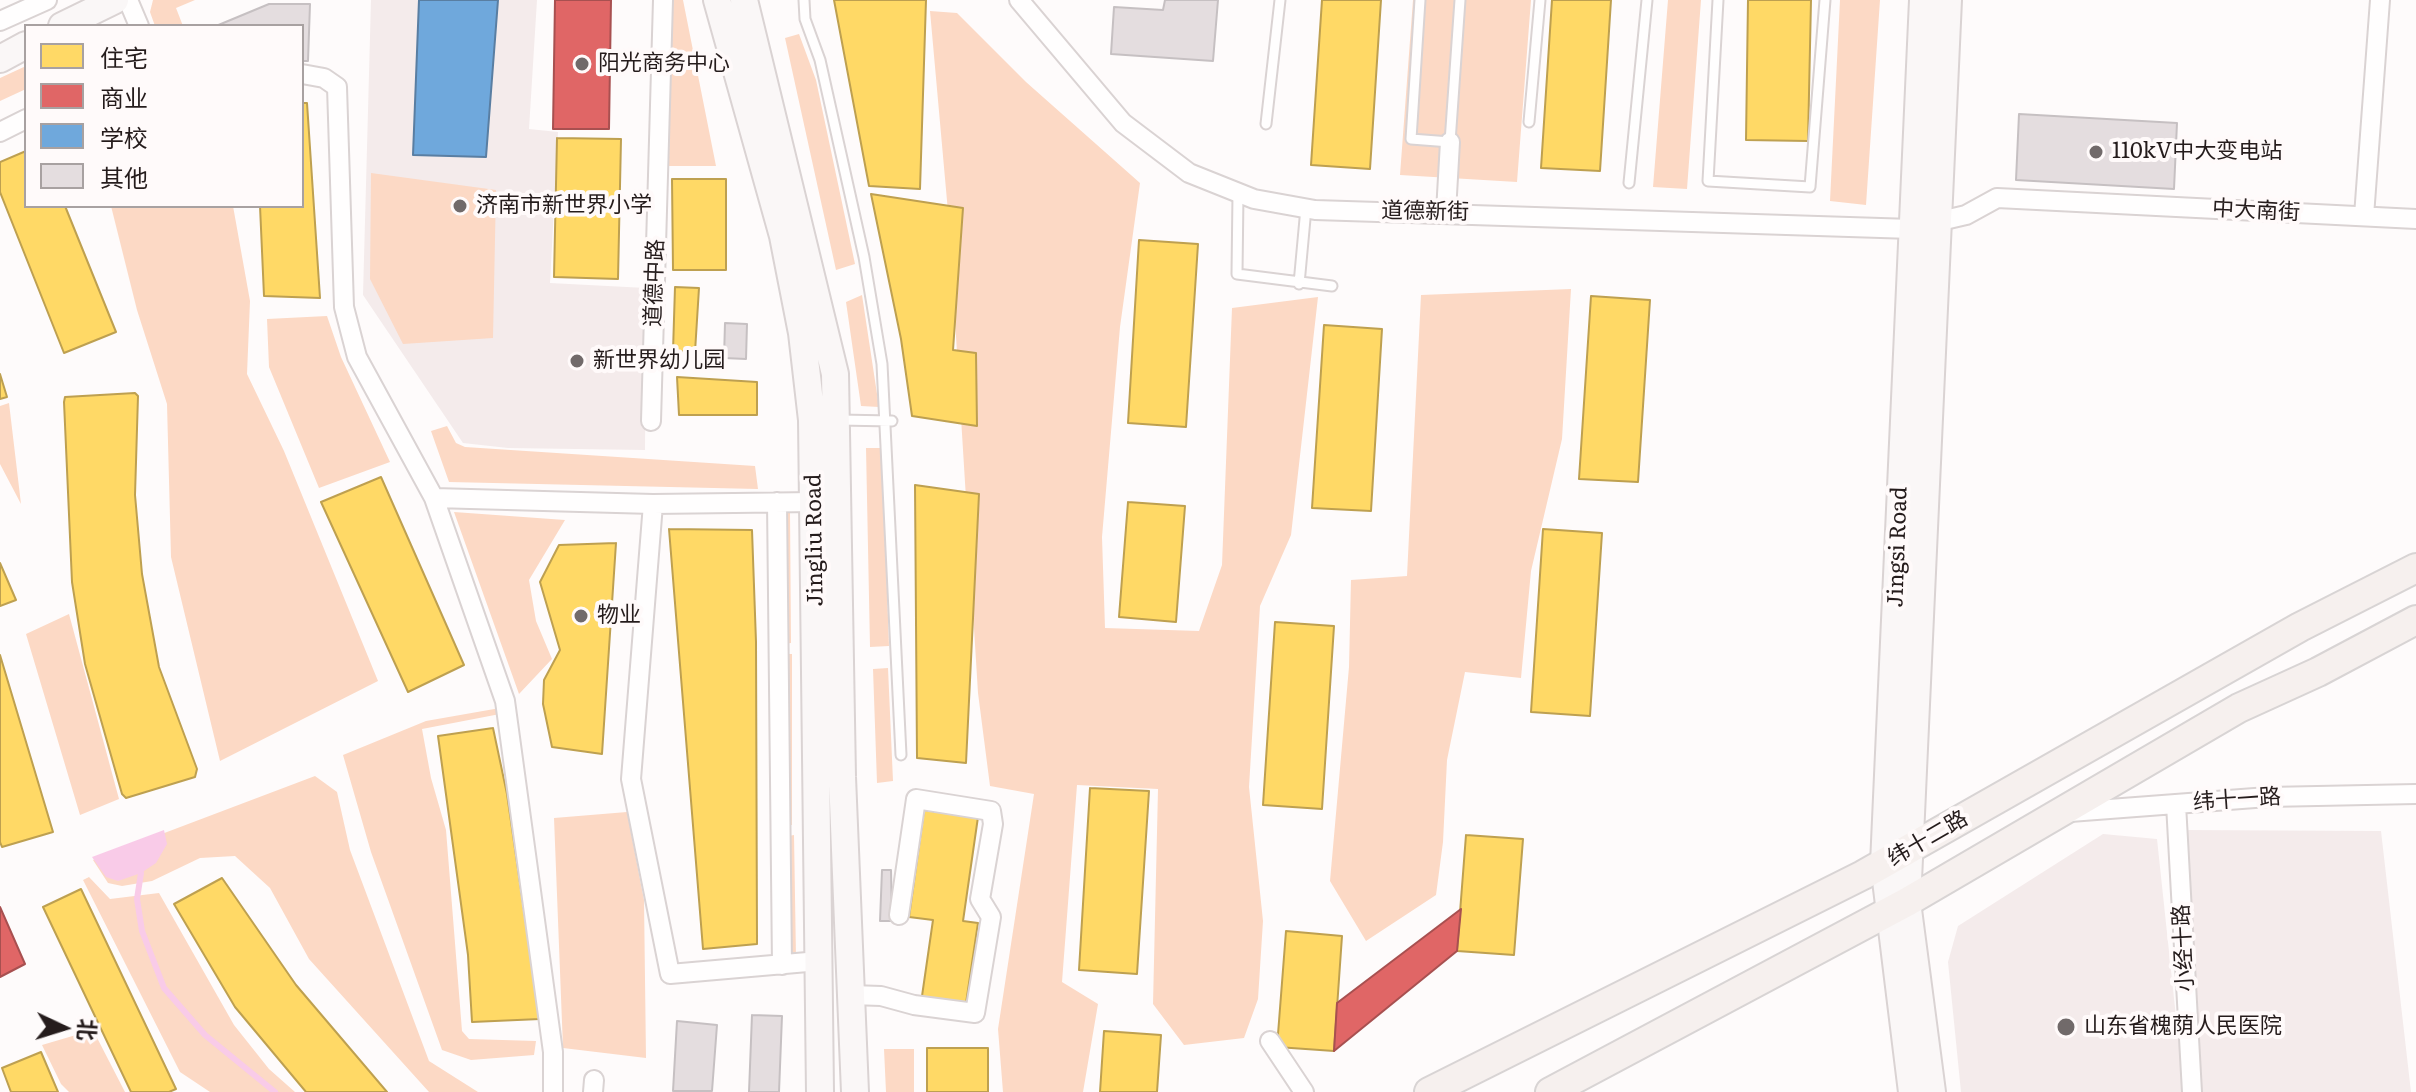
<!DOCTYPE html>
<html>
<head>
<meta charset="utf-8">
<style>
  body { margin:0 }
  #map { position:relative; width:2416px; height:1092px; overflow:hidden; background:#fefbfb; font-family:Literata,"Noto Sans SC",serif }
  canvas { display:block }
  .legend { position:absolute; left:24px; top:24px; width:280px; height:184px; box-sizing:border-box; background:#fffafa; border:2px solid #a8a1a1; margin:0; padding:10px 14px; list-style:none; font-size:24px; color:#251c1c }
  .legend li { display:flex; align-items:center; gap:16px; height:40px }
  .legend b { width:40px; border:2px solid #a8a1a1 }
  .north { position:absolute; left:24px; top:988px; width:80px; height:80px; -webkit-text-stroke:6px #fffafa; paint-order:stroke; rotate:94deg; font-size:22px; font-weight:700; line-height:32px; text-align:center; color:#251c1c }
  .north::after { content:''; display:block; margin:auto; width:28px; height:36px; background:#251c1c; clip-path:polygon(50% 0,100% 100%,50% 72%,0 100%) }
</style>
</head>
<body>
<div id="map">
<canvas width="2416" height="1092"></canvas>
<ul class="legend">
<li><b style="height:22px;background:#ffd966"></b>住宅</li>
<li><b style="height:22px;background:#e06666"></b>商业</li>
<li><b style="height:22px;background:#6fa8dc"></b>学校</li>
<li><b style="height:22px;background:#e4dddf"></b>其他</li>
</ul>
<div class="north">北</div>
</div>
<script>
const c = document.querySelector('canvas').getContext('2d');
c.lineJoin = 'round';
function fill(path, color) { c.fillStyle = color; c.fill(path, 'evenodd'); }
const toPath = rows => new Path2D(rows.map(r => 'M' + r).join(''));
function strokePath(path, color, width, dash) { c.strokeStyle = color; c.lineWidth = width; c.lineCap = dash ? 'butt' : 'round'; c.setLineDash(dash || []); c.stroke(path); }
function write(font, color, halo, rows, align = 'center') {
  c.font = font + ' Literata,"Noto Sans SC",serif'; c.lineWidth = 8; c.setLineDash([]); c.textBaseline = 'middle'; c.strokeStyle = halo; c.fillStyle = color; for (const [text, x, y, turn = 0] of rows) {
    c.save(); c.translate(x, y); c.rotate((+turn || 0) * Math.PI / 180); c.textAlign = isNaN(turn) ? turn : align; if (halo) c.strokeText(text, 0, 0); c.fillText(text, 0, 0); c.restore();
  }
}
fill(toPath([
  [371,0,537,0,529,129,558,132,550,283,646,288,645,450,508,448,463,443,363,295],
  [2183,830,2381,831,2411,1092,2191,1092],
  [2103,834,2157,839,2184,1092,1961,1092,1948,962,1958,926]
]), '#f4ebeb');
fill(toPath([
  [153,0,195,0,176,8,183,26,155,26,150,12],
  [670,0,683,0,716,166,669,166],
  [1413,0,1531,0,1517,182,1400,175],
  [1668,0,1701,0,1687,189,1653,187],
  [1840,0,1880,0,1866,205,1830,201],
  [930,11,957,13,1026,82,1140,183,1120,327,1102,537,1105,628,1199,631,1222,565,1232,308,1318,297,1291,535,1260,606,1249,787,1263,921,1258,999,1244,1038,1184,1045,1153,1004,1158,789,1077,785,1062,982,1098,1004,1083,1092,1003,1092,998,1029,1034,794,990,786,978,693,949,223],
  [799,34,816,80,855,264,836,270,785,38],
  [26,66,26,89,0,101,0,78],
  [371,173,496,190,493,338,403,344,370,279],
  [111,206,233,206,250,301,247,374,284,451,378,681,220,761,171,557,167,404,137,310],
  [1571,289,1562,439,1531,571,1521,678,1465,672,1447,760,1443,842,1436,895,1366,941,1330,881,1349,667,1351,580,1407,576,1421,295],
  [862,295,879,407,861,406,846,302],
  [327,316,341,357,390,462,319,488,269,367,267,319],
  [9,403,21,504,0,464,0,406],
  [447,426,456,443,465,447,755,466,758,489,449,482,431,431],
  [866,448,882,448,889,646,870,647],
  [783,510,790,511,791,643,782,644],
  [454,512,565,520,529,580,536,621,552,659,519,694],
  [69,614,119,799,80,815,26,634],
  [783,654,792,654,792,825,784,825],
  [888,668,893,781,877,783,873,669],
  [500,708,500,714,422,729,431,778,446,830,462,1031,469,1039,536,1041,534,1055,471,1060,442,1050,371,852,343,755,426,721],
  [315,776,337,792,350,850,429,1061,478,1092,429,1092,309,959,270,888,235,856,200,858,152,881,122,886,108,883,93,860],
  [627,812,644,900,646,1058,563,1048,554,818],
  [794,835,796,958,785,959,783,837],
  [89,877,110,899,159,893,234,1025,269,1069,295,1092,210,1092,180,1072,83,880],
  [93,1030,125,1092,69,1092,61,1084,42,1045],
  [884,1049,914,1049,914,1092,886,1092]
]), '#fcd9c5');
fill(toPath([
  [164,830,167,844,156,863,141,873,118,881,106,877,92,857]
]), '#f9cbe8');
const homes = toPath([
  [834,0,926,0,920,189,869,186,834,0],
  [1322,0,1381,0,1370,169,1311,165,1322,0],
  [1552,0,1611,0,1600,171,1541,168,1552,0],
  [1748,0,1811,0,1808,141,1746,140,1748,0],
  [302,103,307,103,320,298,264,296,260,206,302,206,302,103],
  [557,138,621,139,618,279,554,277,557,138],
  [26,151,26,206,65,206,116,332,64,353,0,192,0,162,26,151],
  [672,179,726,179,726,270,673,270,672,179],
  [871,194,963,208,953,350,976,353,977,426,912,416,901,339,871,194],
  [1139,240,1198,244,1186,427,1128,423,1139,240],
  [675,287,699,288,695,352,673,351,675,287],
  [1591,296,1650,300,1638,482,1579,479,1591,296],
  [1324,325,1382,329,1371,511,1312,508,1324,325],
  [0,374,7,397,0,399,0,374],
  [677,377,757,382,757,415,679,415,677,377],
  [135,393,138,396,135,495,142,574,159,667,197,769,195,777,126,798,122,794,85,664,72,582,64,402,65,397,135,393],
  [381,477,464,665,408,692,321,502,381,477],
  [915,485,979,494,966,763,917,758,915,485],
  [1128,502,1185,506,1176,622,1119,617,1128,502],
  [669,529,752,530,756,642,757,944,703,949,669,529],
  [1543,529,1602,533,1590,716,1531,712,1543,529],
  [616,543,602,754,552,747,543,704,544,680,560,650,540,582,559,545,616,543],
  [0,563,16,600,0,606,0,563],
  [1275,622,1334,626,1322,809,1263,805,1275,622],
  [0,655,53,832,2,847,0,842,0,655],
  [493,728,507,794,540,1019,472,1022,468,955,438,736,493,728],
  [1090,788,1149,791,1137,974,1079,970,1090,788],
  [924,810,978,817,963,921,978,923,965,1010,921,1003,933,920,909,917,924,810],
  [1466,835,1523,839,1514,955,1457,951,1466,835],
  [222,878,296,985,387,1092,306,1092,235,1007,174,904,222,878],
  [81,889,176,1089,169,1092,131,1092,43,907,81,889],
  [1286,931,1342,936,1334,1051,1277,1047,1286,931],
  [1104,1031,1161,1035,1157,1092,1100,1092,1104,1031],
  [927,1048,988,1048,988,1092,927,1092,927,1048],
  [41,1052,58,1092,11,1092,2,1068,41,1052]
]);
fill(homes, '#ffd966');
strokePath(homes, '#bea050', 2);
const shops = toPath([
  [555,0,611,0,609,129,553,129,555,0],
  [0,907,25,964,0,977,0,907],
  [1461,909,1457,951,1334,1051,1337,1003,1461,909]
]);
fill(shops, '#e06666');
strokePath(shops, '#a85050', 2);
const schools = toPath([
  [419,0,498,0,486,157,413,155,419,0]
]);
fill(schools, '#6fa8dc');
strokePath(schools, '#597ea2', 2);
strokePath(toPath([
  [141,873,137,899,142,931,164,988,205,1035,275,1092]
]), '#f9cbe8', 6);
const building = toPath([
  [1165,0,1218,0,1213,61,1111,54,1114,7,1163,10,1165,0],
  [269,4,310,4,308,61,302,61,302,26,216,26,269,4],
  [2019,114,2177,123,2174,189,2016,180,2019,114],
  [725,323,747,324,746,359,724,358,725,323],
  [882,870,891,870,892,921,880,921,882,870],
  [752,1015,782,1016,779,1092,749,1092,752,1015],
  [677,1021,717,1025,712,1091,673,1091,677,1021]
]);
fill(building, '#e4dddf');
strokePath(building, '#c6c0c2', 2);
const lane = toPath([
  [804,0,805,19,820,60,864,257,882,364,901,755],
  [1420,0,1411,139,1450,142,1460,0],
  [1718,0,1708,181,1810,187,1825,0],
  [1529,122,1540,0],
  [1266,124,1280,0],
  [1629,183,1647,0],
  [1238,194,1237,274,1332,286],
  [1299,284,1306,208],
  [839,420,892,421]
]);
const street = toPath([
  [128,0,139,26],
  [1019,0,1123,123,1189,173,1254,199,1315,210,1912,229],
  [0,21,47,0],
  [302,74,324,78,337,87,344,307,357,357,434,498,505,701,553,1052,553,1092],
  [0,132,26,119],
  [1446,212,1450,142],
  [2364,216,2380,0],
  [1936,222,1966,215,1997,198,2416,219],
  [651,421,663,0],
  [434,498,653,504,815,502],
  [777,502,782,965],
  [653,504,631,779,670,974,819,961],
  [2176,804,2192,1092],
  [2070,812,2268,797,2416,794],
  [851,995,881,996,914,1005,975,1013,991,917,980,899,993,824,991,811,916,799,899,915],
  [1270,1041,1304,1092],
  [593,1092,594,1080]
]);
const secondary = toPath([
  [717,0,783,236,802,333,812,420,820,1092],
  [744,0,835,374,842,777,855,1092],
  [62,26,115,0],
  [0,59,26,45],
  [1912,1092,1884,864,1923,0],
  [1932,1092,1907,902,1948,0]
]);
const primary = toPath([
  [1429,1092,1863,875,2300,627,2416,568],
  [1550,1092,1907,902,2239,708,2318,672,2416,620]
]);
strokePath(lane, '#dad3d3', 13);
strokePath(street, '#dad3d3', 22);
strokePath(secondary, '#dad3d3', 30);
strokePath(primary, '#d8d4d4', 32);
strokePath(lane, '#fffefe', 9);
strokePath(street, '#fffefe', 18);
strokePath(secondary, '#faf7f7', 26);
strokePath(primary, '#f6f0ee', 28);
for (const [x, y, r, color] of [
  [582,64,8,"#716a6a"],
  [2096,152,8,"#716a6a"],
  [460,206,8,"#716a6a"],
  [577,361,8,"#716a6a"],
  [581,616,8,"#716a6a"],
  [2066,1027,10,"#716a6a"]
]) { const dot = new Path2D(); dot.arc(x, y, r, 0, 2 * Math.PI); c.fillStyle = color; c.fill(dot); strokePath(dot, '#fffafa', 3); }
write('22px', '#251c1c', '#fffafa', [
  ["阳光商务中心",598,64],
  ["110kV中大变电站",2112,152],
  ["济南市新世界小学",476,206],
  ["新世界幼儿园",593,361],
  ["物业",597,616],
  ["山东省槐荫人民医院",2084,1027]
], 'left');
write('22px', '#251c1c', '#fffafa', [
  ["中大南街",2256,211,3],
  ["道德新街",1425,212,1],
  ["道德中路",655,283,-88],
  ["Jingliu Road",815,540,-91],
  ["Jingsi Road",1898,547,-88],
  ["纬十一路",2237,800,-4],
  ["纬十二路",1928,839,-30],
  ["小经十路",2184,948,-93]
]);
</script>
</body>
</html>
